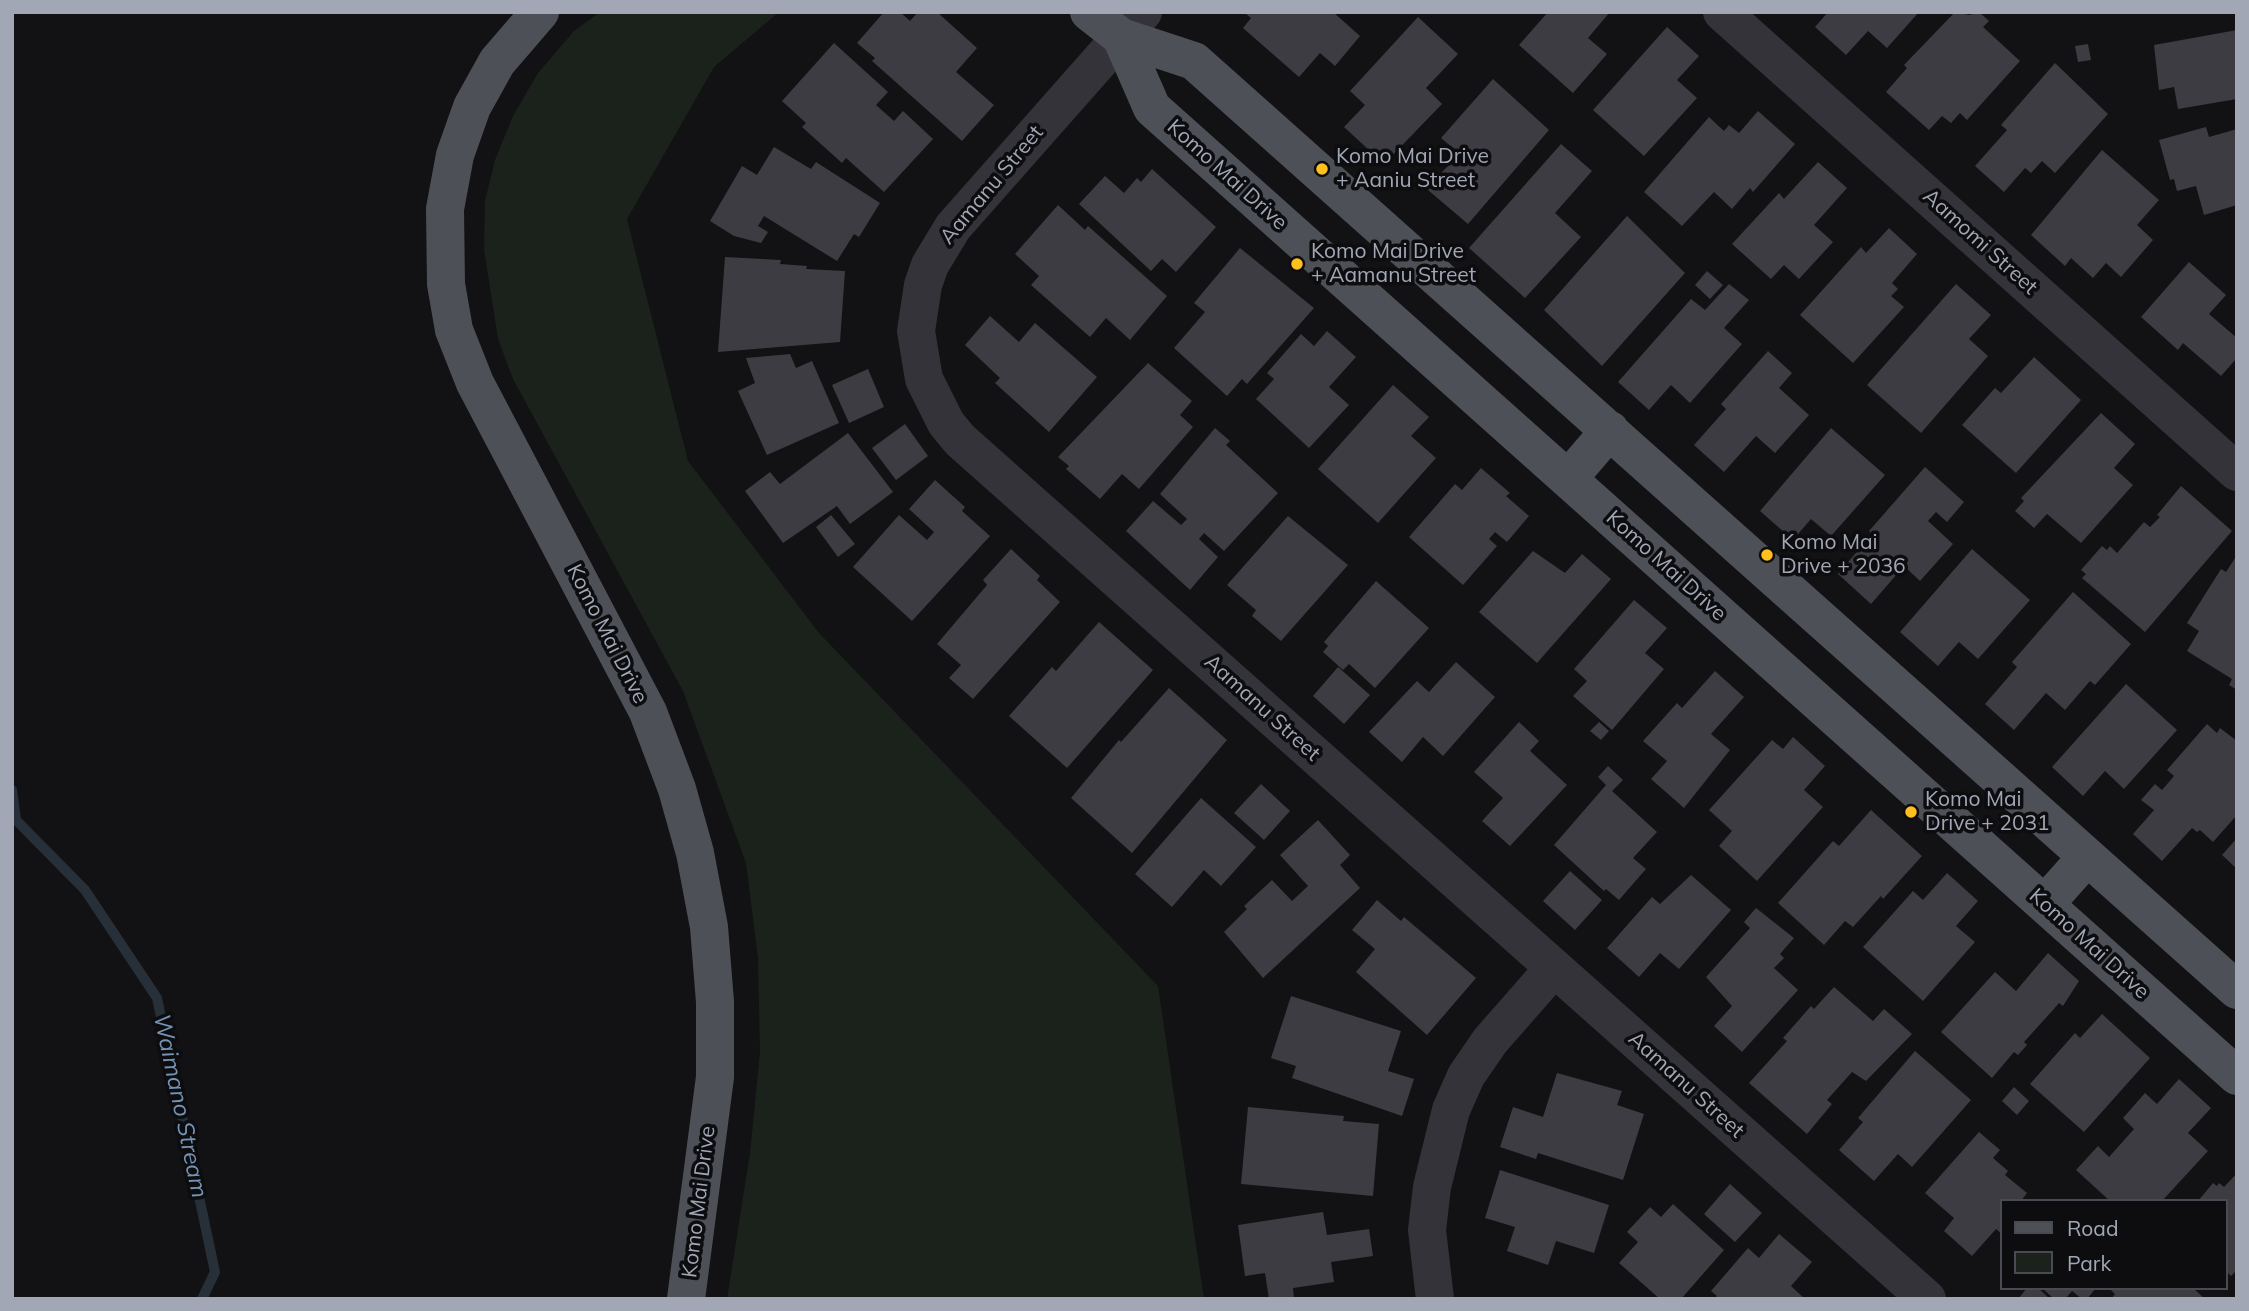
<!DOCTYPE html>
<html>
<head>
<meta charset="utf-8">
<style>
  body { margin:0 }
  #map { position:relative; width:2249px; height:1311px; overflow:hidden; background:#121214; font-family:Mulish,sans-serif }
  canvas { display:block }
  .frame { position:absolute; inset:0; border:14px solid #a2a7b6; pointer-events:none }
  .legend { position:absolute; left:2000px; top:1199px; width:228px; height:91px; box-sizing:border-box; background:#0d0d0f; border:2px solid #494b52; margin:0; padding:9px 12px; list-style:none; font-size:21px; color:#a2a7b6 }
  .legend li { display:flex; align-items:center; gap:14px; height:35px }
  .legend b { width:35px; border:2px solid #494b52 }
</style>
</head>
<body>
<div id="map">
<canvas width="2249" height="1311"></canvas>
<div class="frame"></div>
<ul class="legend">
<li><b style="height:9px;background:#4e5058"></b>Road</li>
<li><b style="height:19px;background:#1a221b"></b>Park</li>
</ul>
</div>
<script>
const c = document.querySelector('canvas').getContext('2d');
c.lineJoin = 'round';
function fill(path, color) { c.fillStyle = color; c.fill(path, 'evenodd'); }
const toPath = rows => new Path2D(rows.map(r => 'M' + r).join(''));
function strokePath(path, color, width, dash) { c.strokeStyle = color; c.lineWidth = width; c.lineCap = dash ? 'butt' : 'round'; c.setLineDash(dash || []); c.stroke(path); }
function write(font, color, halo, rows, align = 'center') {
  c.font = font + ' Mulish,sans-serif'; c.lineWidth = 7; c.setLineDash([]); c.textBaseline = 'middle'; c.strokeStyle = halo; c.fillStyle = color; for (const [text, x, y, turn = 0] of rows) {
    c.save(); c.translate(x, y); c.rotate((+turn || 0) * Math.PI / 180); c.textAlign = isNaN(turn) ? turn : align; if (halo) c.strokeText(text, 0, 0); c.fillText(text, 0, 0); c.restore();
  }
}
fill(toPath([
  [600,12,779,12,714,67,627,219,688,461,819,633,1158,986,1204,1299,727,1299,750,1153,760,1052,758,958,746,863,683,691,513,379,498,339,484,249,485,201,495,160,513,116,538,73,574,31]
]), '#1a221b');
strokePath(toPath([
  [12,790,16,820,85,890,157,998,215,1272,202,1299]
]), '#273039', 10);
fill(toPath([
  [884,12,900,12,910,21,918,12,937,12,977,48,956,72,994,105,962,141,872,61,875,58,857,43],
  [1244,12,1333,12,1360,36,1335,66,1320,53,1299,77,1243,28,1251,18],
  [1548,12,1610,12,1588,38,1607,54,1573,93,1519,45],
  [1828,12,1919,12,1887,48,1868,31,1846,55,1815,27],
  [1955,12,1969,15,1979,12,1989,21,1983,27,2020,61,1967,120,1960,113,1951,123,1942,116,1929,130,1886,92,1907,68,1904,65],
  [1418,17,1458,54,1426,88,1442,104,1384,164,1344,127,1365,105,1350,91],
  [1667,27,1699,56,1677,80,1697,98,1644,156,1593,110],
  [2237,30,2237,99,2178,109,2174,87,2159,90,2154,45],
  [834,43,888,92,876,105,894,121,903,111,933,139,884,192,846,158,842,163,802,127,806,123,782,101],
  [2088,44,2091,60,2078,62,2075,46],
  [2055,63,2108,114,2055,173,2042,161,2031,173,2025,168,2004,192,1975,166,2007,130,2001,125],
  [1493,79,1549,130,1468,224,1428,190,1435,182,1433,181,1460,154,1441,138],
  [1758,111,1795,144,1753,192,1750,188,1732,209,1714,192,1682,226,1644,192,1709,117,1724,131,1729,125,1739,133],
  [2206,127,2209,137,2237,129,2237,205,2204,215,2196,186,2177,191,2174,179,2170,180,2159,140],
  [1561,144,1592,171,1555,213,1581,237,1525,298,1469,248],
  [774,147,811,169,816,162,880,203,859,237,854,234,837,261,764,216,758,226,768,232,761,243,734,236,710,221,742,166,757,175],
  [2102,150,2159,200,2137,225,2153,240,2121,277,2106,263,2093,278,2071,258,2065,266,2031,235],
  [1818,162,1847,188,1814,225,1833,242,1799,279,1784,265,1771,279,1732,244,1779,193,1784,199],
  [1152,169,1216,227,1176,272,1162,259,1151,271,1079,204,1105,176,1124,193,1137,178,1141,182],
  [1058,205,1085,230,1088,226,1167,296,1130,340,1106,318,1090,337,1031,285,1039,276,1015,254],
  [1627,216,1685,273,1602,366,1544,310],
  [1889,228,1917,254,1892,283,1898,289,1891,296,1904,307,1853,363,1800,315,1861,247,1866,253],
  [1240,248,1314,308,1247,384,1242,379,1227,396,1174,348,1205,312,1194,303],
  [725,257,781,260,780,264,807,266,806,269,845,271,840,342,718,352],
  [2189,262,2226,295,2209,314,2237,338,2237,358,2221,376,2183,343,2178,350,2141,317],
  [1707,271,1723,285,1710,299,1695,285],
  [1729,284,1749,300,1724,328,1742,344,1690,403,1671,385,1649,410,1618,382,1691,299,1705,310],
  [1956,284,1991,315,1969,339,1988,356,1921,433,1867,385],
  [990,316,1019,342,1035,323,1097,377,1049,432,995,383,1000,378,965,345],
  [1327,331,1356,357,1329,387,1349,405,1309,448,1256,399,1274,379,1267,373,1301,334,1314,346],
  [1768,351,1792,373,1779,388,1809,415,1775,453,1756,436,1724,472,1694,445,1726,409,1721,404],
  [790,354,796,368,812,361,839,423,767,455,738,391,755,383,746,358],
  [2034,357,2081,400,2016,473,1962,425,1995,388,2001,393],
  [1148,363,1192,401,1180,415,1193,427,1139,489,1122,474,1100,499,1066,469,1069,466,1058,457],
  [868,369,884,407,849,423,832,385],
  [1393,385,1429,417,1411,436,1436,458,1378,523,1318,469],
  [2101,413,2135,444,2114,468,2133,485,2081,543,2047,514,2034,528,2015,511,2024,501,2021,498],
  [905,424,928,456,896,480,872,448],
  [1215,428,1230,441,1226,445,1278,493,1224,551,1204,533,1199,539,1218,557,1190,590,1126,531,1153,501,1181,525,1187,519,1160,494],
  [1831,428,1885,475,1831,536,1811,519,1793,540,1760,511],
  [848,433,893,492,850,524,837,506,783,543,745,491,770,472,780,484],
  [1925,467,1964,502,1947,522,1936,512,1928,521,1953,544,1920,581,1904,566,1871,604,1838,574,1872,534,1869,531],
  [1481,468,1510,493,1506,496,1529,516,1507,542,1495,532,1489,539,1497,546,1463,585,1409,537,1455,484,1462,490],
  [935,480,965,507,962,511,990,536,912,621,853,567,899,515,927,540,934,532,909,509],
  [2181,486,2232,531,2145,632,2082,578,2086,574,2081,570,2102,546,2107,550,2110,546,2117,553,2144,522,2150,527,2160,517,2157,515],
  [831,515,855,544,838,557,816,527],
  [1288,516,1348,565,1281,641,1252,616,1256,610,1227,585],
  [1011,549,1040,576,1037,580,1060,602,973,699,949,678,961,665,937,644,987,585,983,580],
  [1972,549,2030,600,1978,659,1959,642,1938,666,1900,632],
  [1533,551,1565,573,1582,554,1611,579,1537,663,1479,612],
  [2237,555,2237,690,2229,685,2232,679,2187,651,2199,631,2187,623,2221,569,2226,572],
  [1376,581,1429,628,1375,688,1349,664,1343,670,1323,652,1328,646,1324,642],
  [2073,592,2131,644,2095,685,2090,681,2065,710,2046,693,2014,730,1985,704,2017,667,2012,662],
  [1634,600,1667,628,1645,653,1664,669,1612,730,1573,696,1587,681,1574,669],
  [1099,622,1153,670,1067,768,1009,716,1052,667,1056,671],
  [1456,662,1495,697,1443,756,1423,737,1402,762,1369,732,1417,681,1429,692],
  [1338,667,1370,695,1344,724,1313,696],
  [1715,671,1744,697,1711,734,1730,750,1684,808,1651,779,1667,761,1643,741,1677,703,1682,708],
  [2126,684,2177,730,2124,789,2105,771,2083,796,2052,767],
  [1169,688,1227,740,1132,853,1071,798,1119,740,1121,742],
  [1519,722,1539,741,1530,751,1567,785,1510,846,1482,821,1503,798,1474,772],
  [1599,722,1609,731,1601,740,1590,731],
  [2207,724,2217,733,2220,728,2237,741,2237,815,2213,842,2200,830,2197,832,2192,828,2162,861,2133,834,2154,810,2141,800,2155,784,2162,790,2174,776,2167,770],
  [1793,737,1825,766,1804,790,1823,807,1757,881,1719,846,1732,831,1709,810,1772,740,1783,749],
  [1608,766,1623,780,1612,791,1657,832,1633,858,1646,869,1619,900,1606,889,1604,891,1554,845,1606,785,1598,777],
  [1261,784,1290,811,1264,840,1234,813],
  [1201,798,1256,847,1221,886,1204,870,1172,907,1135,874],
  [1871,810,1922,856,1883,899,1881,896,1853,927,1845,921,1824,945,1778,903,1833,841,1839,846],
  [1318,820,1350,855,1340,865,1360,888,1263,978,1224,932,1247,909,1244,906,1272,880,1292,901,1308,886,1280,855],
  [2237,838,2237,869,2222,855],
  [1570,871,1602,900,1575,930,1543,901],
  [1947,873,1978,901,1956,926,1975,942,1923,1001,1863,947,1913,891,1923,900],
  [1691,875,1731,910,1679,969,1660,953,1639,977,1607,948,1652,897,1660,904],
  [1377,900,1401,921,1404,917,1476,978,1427,1035,1356,972,1375,949,1352,930],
  [1756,908,1794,938,1780,954,1784,958,1774,968,1798,990,1742,1052,1714,1026,1732,1006,1706,977,1750,928,1744,922],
  [2048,953,2079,981,2063,1006,2059,1003,2053,1010,2024,1042,2027,1045,2018,1055,2014,1052,1992,1078,1941,1032,1995,972,2016,991],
  [1834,987,1873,1021,1884,1009,1912,1034,1866,1081,1852,1072,1827,1100,1832,1104,1807,1134,1749,1083,1787,1041,1783,1038,1811,1006,1814,1009],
  [1291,996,1401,1031,1388,1071,1414,1079,1402,1116,1292,1078,1296,1066,1271,1058],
  [2102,1014,2150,1058,2084,1132,2030,1084,2075,1033,2080,1038],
  [1915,1051,1971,1100,1912,1167,1898,1154,1874,1181,1839,1150,1863,1122,1858,1118],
  [1557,1073,1622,1091,1617,1105,1644,1114,1623,1180,1538,1153,1536,1159,1500,1147,1513,1107,1543,1117],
  [2179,1079,2211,1108,2188,1133,2208,1151,2162,1201,2110,1201,2076,1170,2098,1146,2109,1157,2134,1129,2123,1118,2145,1093,2157,1104],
  [2014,1087,2029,1101,2017,1115,2002,1101],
  [1248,1107,1344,1116,1343,1121,1379,1124,1373,1196,1241,1184],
  [1979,1132,2000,1150,1993,1158,2008,1171,2005,1175,2027,1193,2021,1201,2002,1201,2002,1234,1996,1229,1972,1256,1944,1231,1954,1218,1925,1193],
  [1500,1170,1609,1205,1594,1253,1556,1241,1548,1265,1507,1251,1515,1227,1485,1218],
  [2237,1173,2237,1270,2231,1276,2226,1271,2226,1201,2198,1201,2213,1183,2217,1186,2219,1183,2224,1187],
  [1730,1184,1762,1213,1735,1242,1704,1214],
  [1673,1204,1724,1250,1681,1299,1660,1299,1619,1263,1638,1242,1627,1232,1650,1207,1661,1217],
  [1323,1212,1327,1235,1369,1229,1373,1256,1331,1262,1334,1282,1293,1288,1294,1299,1269,1299,1265,1273,1245,1276,1238,1225],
  [1779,1234,1812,1262,1791,1286,1805,1299,1714,1299,1717,1296,1711,1291,1748,1248,1759,1258],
  [2027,1288,2038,1288,2050,1299,2018,1299],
  [2042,1288,2096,1288,2087,1299,2082,1299,2072,1291,2065,1299,2054,1299],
  [2109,1288,2193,1288,2205,1299,2111,1299,2115,1294]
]), '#3c3c42');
strokePath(toPath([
  [1143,12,953,227,930,265,923,285,916,331,924,379,946,423,960,440,1927,1299],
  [1722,12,2237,472],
  [1435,1299,1427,1230,1432,1187,1451,1110,1466,1076,1490,1041,1554,968]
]), '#333339', 38);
strokePath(toPath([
  [540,12,497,62,472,107,455,155,445,209,446,284,454,330,475,383,648,712,677,789,695,853,709,927,715,1002,715,1077,686,1299],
  [1089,12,1121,37,1194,61,2237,990],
  [1121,37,1152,108,2237,1076],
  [1568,479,1610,430],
  [2045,904,2087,857]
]), '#4e5058', 38);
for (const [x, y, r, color] of [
  [1322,169,7,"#ffc01f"],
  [1297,264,7,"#ffc01f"],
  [1767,555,7,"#ffc01f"],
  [1911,812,7,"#ffc01f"]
]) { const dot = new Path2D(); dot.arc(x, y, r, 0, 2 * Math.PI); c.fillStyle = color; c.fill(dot); strokePath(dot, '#0d0d0f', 2.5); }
write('21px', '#a2a7b6', '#0d0d0f', [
  ["Komo Mai Drive",1336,157],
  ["+ Aaniu Street",1336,181],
  ["Komo Mai Drive",1311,252],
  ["+ Aamanu Street",1311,276],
  ["Komo Mai",1781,543],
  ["Drive + 2036",1781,567],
  ["Komo Mai",1925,800],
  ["Drive + 2031",1925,824]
], 'left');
write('21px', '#a2a7b6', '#0d0d0f', [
  ["Komo Mai Drive",1227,175,42],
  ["Aamanu Street",992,185,-50],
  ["Aamomi Street",1980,242,42],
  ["Komo Mai Drive",1666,566,42],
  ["Komo Mai Drive",607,634,63],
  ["Aamanu Street",1262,708,42],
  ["Komo Mai Drive",2089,944,42],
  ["Aamanu Street",1686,1085,42],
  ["Komo Mai Drive",699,1202,-83]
]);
write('italic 23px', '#7493b5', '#0d0d0f', [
  ["Waimano Stream",180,1106,78]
]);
</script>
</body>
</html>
